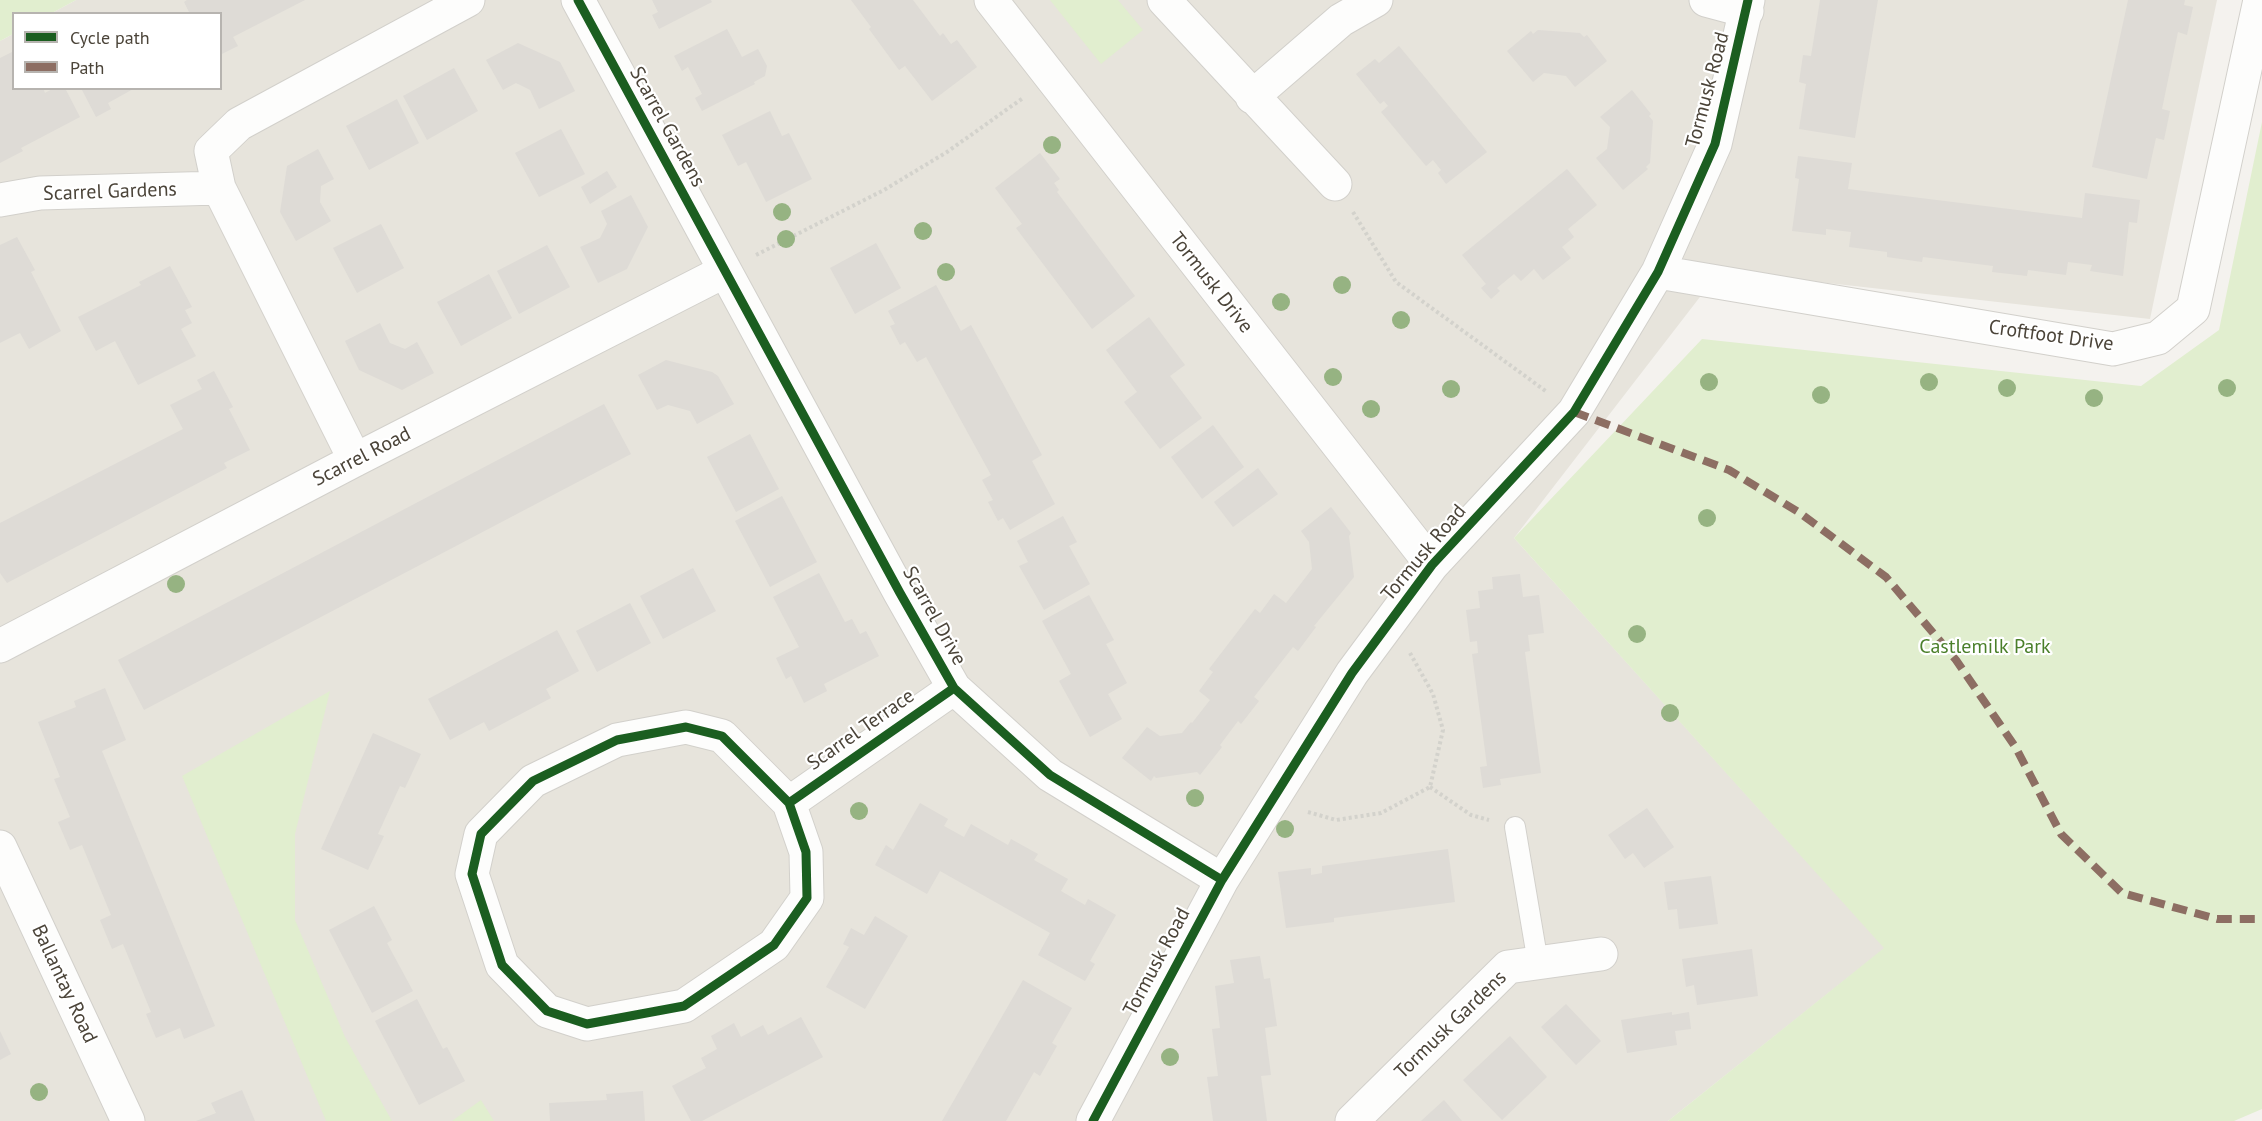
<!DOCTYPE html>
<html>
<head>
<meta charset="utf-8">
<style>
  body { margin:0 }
  #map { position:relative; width:2262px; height:1121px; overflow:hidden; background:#f4f2ee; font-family:"PT Sans",sans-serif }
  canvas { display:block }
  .legend { position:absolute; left:12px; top:12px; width:210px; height:78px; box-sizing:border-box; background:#fff; border:2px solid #b7b4b0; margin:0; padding:8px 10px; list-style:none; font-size:18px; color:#4b4439 }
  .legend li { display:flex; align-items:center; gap:12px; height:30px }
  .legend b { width:30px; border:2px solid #b7b4b0 }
</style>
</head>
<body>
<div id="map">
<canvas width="2262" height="1121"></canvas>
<ul class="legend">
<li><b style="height:8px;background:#1b5e20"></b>Cycle path</li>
<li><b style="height:8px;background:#8d6e63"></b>Path</li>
</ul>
</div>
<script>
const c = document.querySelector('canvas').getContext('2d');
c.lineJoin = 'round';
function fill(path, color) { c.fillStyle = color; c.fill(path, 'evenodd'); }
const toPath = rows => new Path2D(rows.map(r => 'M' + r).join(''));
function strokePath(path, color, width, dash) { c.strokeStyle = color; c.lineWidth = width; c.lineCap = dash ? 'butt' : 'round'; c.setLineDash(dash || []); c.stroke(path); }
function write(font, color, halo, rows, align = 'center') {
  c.font = font + ' "PT Sans",sans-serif'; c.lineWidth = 4.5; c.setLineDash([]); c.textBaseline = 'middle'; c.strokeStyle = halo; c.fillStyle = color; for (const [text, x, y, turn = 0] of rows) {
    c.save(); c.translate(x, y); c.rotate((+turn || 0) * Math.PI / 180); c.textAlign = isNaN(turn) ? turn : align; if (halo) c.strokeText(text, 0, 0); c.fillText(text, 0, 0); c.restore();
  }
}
fill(toPath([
  [76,0,2217,0,2150,319,1720,271,1514,538,1885,948,1668,1121,0,1121,0,41,13,34,14,88,220,88,220,14,52,13]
]), '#e7e4dc');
fill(toPath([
  [0,0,76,0,52,13,14,14,13,34,0,41],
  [1050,0,1118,0,1143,30,1101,64],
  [2262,122,2262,1109,2234,1121,1668,1121,1884,948,1514,538,1702,339,2141,386,2219,330],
  [330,691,295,834,295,920,345,1037,392,1121,326,1121,182,776],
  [481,1100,494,1121,452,1121]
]), '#e1eecf');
fill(toPath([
  [187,0,305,0,233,37,238,46,220,55,220,14,190,14,184,2],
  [652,0,711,0,712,2,659,29,652,15,658,12],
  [851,0,913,0,940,36,943,33,951,44,957,40,977,67,932,101,905,66,899,70,869,29,871,27],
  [1820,0,1878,0,1855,138,1799,129,1806,84,1799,82,1803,55,1811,56],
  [2128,0,2185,0,2184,5,2193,7,2187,35,2178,32,2162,109,2170,111,2164,140,2156,138,2147,179,2092,167],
  [727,29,742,57,758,49,767,66,765,76,754,82,755,84,702,111,695,98,702,94,688,67,682,71,674,56],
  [1538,30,1580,33,1584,37,1587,35,1607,61,1575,87,1566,76,1544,73,1533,82,1507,51,1531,31,1533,34],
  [518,43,560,62,575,91,539,109,530,90,516,83,503,90,486,60],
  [1399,46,1487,152,1446,184,1438,173,1441,170,1433,160,1426,166,1381,112,1388,106,1384,101,1380,104,1356,74,1375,59,1379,63],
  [14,51,14,88,43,88,45,93,54,88,65,88,80,117,21,148,23,151,0,163,0,58],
  [454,68,478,111,427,140,403,96],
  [81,88,135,88,108,103,111,109,96,117],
  [1632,90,1651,114,1649,116,1653,121,1650,163,1646,167,1648,169,1623,190,1596,158,1607,149,1610,127,1600,117],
  [397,99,419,143,369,170,346,126],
  [770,111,782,136,789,133,812,179,766,202,746,162,738,166,722,135],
  [561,129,585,174,539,197,515,153],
  [318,149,334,179,321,186,320,202,331,221,296,241,280,212,287,166],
  [1040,153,1060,179,1054,183,1059,190,1057,192,1135,296,1092,329,1016,228,1022,224,995,188],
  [1798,156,1852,163,1848,189,1856,190,2082,218,2085,193,2140,200,2137,223,2129,222,2123,276,2090,271,2092,265,2068,262,2066,275,2028,270,2027,276,1992,272,1993,266,1923,257,1922,262,1887,257,1887,252,1849,247,1851,232,1826,229,1826,235,1792,231,1799,179,1795,178],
  [1567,169,1597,205,1568,229,1574,237,1562,247,1571,258,1543,280,1534,269,1521,281,1514,274,1497,288,1500,291,1491,299,1481,288,1486,284,1462,255],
  [607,171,617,187,590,204,581,187],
  [631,195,648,227,627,269,598,283,580,247,600,238,607,224,601,211],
  [381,224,404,268,357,293,333,248],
  [17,237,35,270,31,272,61,331,29,349,20,333,0,343,0,245],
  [876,243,901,288,855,314,830,268],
  [547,245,570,287,519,314,497,271],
  [170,266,192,307,185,310,192,323,181,329,196,356,138,385,115,341,96,351,78,317,141,285,139,282],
  [489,274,512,318,461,346,437,302],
  [936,285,961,331,971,325,1042,455,1032,461,1055,504,1010,530,1003,518,998,521,988,502,993,500,982,480,991,475,926,357,917,362,905,342,900,345,890,326,895,324,888,311],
  [1149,317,1185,365,1170,376,1202,418,1160,449,1124,402,1137,392,1106,350],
  [380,323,390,343,405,349,417,342,434,373,402,390,359,370,345,341],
  [666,360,712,372,718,376,734,404,697,424,690,411,668,405,657,410,638,375],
  [214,371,233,407,229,409,250,450,224,463,227,468,7,583,0,573,0,523,183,429,170,405,202,389,197,380],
  [604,404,631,454,144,710,118,660],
  [1213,425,1244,467,1202,499,1171,457],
  [750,434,779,489,736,512,707,457],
  [1258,468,1278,494,1233,527,1214,502],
  [782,496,817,562,770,587,735,521],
  [1331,507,1351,533,1349,536,1354,577,1314,626,1316,627,1298,651,1293,647,1254,697,1259,701,1241,724,1238,721,1220,745,1222,747,1200,775,1197,772,1156,778,1154,776,1151,781,1122,758,1147,727,1160,736,1182,733,1191,722,1192,723,1210,700,1199,691,1213,672,1209,669,1255,609,1260,613,1274,594,1286,603,1312,569,1309,542,1301,531],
  [1063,516,1077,542,1069,546,1090,584,1044,610,1019,566,1028,562,1017,541],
  [693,568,716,611,663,639,640,596],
  [819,573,845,622,852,619,860,634,866,631,879,656,824,684,827,691,804,703,791,676,786,679,776,658,799,647,773,597],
  [1520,574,1523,597,1539,595,1544,633,1528,635,1530,651,1525,652,1541,773,1500,779,1501,785,1483,788,1480,767,1487,766,1472,654,1478,653,1477,641,1470,642,1466,610,1480,608,1478,591,1493,589,1492,577],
  [1089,595,1114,640,1106,644,1127,683,1108,694,1122,719,1090,737,1059,681,1071,674,1042,621],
  [630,603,651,643,597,672,576,631],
  [557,630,579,671,546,689,551,698,489,731,484,722,450,740,428,699],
  [105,688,126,740,102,751,215,1026,184,1039,180,1028,156,1038,146,1014,151,1012,123,944,112,949,100,920,111,915,82,845,70,850,58,822,70,817,54,779,60,777,38,722,76,707,74,701],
  [373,733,421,754,405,788,400,786,378,834,384,836,368,870,321,849],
  [920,803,948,819,944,826,964,837,971,824,1008,845,1011,839,1038,854,1034,860,1068,879,1061,891,1085,905,1088,899,1116,915,1090,961,1095,964,1085,981,1038,955,1050,933,940,871,927,894,875,865,886,845,893,850],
  [1647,808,1674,847,1644,868,1633,853,1625,859,1608,835],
  [1448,849,1455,902,1334,918,1334,922,1286,928,1278,872,1311,868,1311,875,1322,873,1322,866],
  [1711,876,1718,924,1679,929,1677,909,1668,910,1664,882],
  [374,906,392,940,387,943,413,991,372,1013,329,930],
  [875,916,908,936,865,1009,826,987,849,947,843,944,851,928,864,935],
  [1752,949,1758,996,1697,1005,1694,985,1686,987,1682,959],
  [1260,956,1264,979,1270,978,1277,1026,1265,1028,1271,1075,1261,1076,1267,1121,1213,1121,1207,1077,1218,1076,1212,1029,1220,1028,1215,986,1234,983,1230,960],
  [1023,980,1072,1008,1052,1043,1057,1046,1040,1076,1034,1072,1006,1121,942,1121],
  [417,999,443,1049,447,1047,465,1081,419,1105,375,1021],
  [1566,1004,1601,1041,1576,1065,1541,1027],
  [1672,1012,1672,1015,1689,1012,1691,1029,1675,1031,1677,1045,1627,1053,1621,1020],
  [801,1017,823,1057,702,1121,691,1121,672,1086,706,1068,701,1058,717,1049,711,1036,734,1023,741,1037,763,1025,768,1035],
  [0,1031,11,1054,0,1060],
  [1510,1036,1547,1077,1502,1120,1463,1080],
  [242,1090,255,1121,196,1121,216,1113,211,1103],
  [643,1091,645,1121,550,1121,549,1103,607,1100,606,1094],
  [1444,1100,1462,1121,1421,1121]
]), '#dedbd6');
const service = toPath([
  [1515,827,1538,963]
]);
const minor = toPath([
  [578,0,900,593,954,688,1050,775,1222,880],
  [991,0,1432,565],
  [1164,0,1335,184],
  [1706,0,1747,11],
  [1252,97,1341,20,1376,0],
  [0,200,40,193,219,188],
  [1658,272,2113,349,2158,338,2193,309,2260,0],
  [355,460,219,188,211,151,239,124,468,0],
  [0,646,355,460,725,271],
  [789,803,806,852,807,898,774,945,684,1006,587,1024,547,1011,502,965,472,874,481,834,533,781,617,740,686,727,722,736,789,803,954,688],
  [0,847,128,1121],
  [1093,1121,1222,880,1352,673,1432,565,1574,412,1658,272,1715,144,1748,0],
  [1352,1121,1508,967,1601,954]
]);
strokePath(service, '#d2d0cb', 22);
strokePath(minor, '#d2d0cb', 35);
strokePath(toPath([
  [1353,212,1396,282,1547,392],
  [756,255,884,190,947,152,1023,98],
  [1430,787,1471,815,1489,820],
  [1308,812,1336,820,1381,813,1430,787,1443,730,1433,694,1410,653]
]), '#d3d2cc', 4, [3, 3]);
strokePath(service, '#fdfdfc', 20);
strokePath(minor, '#fdfdfc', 33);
strokePath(toPath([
  [1574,412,1729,470,1800,513,1886,577,1956,660,2016,748,2061,834,2122,893,2217,919,2262,919]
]), '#8d6e63', 8, [15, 8]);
strokePath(toPath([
  [578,0,900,593,954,688,1050,775,1222,880],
  [789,803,806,852,807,898,774,945,684,1006,587,1024,547,1011,502,965,472,874,481,834,533,781,617,740,686,727,722,736,789,803,954,688],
  [1093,1121,1222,880,1352,673,1432,565,1574,412,1658,272,1715,144,1748,0]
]), '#1b5e20', 9);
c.fillStyle = '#96b382';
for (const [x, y] of [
  [1052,145],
  [782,212],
  [923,231],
  [786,239],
  [946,272],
  [1342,285],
  [1281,302],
  [1401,320],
  [1333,377],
  [1709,382],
  [1929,382],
  [2007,388],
  [2227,388],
  [1451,389],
  [1821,395],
  [2094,398],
  [1371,409],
  [1707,518],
  [176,584],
  [1637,634],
  [1670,713],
  [1195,798],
  [859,811],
  [1285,829],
  [1170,1057],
  [39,1092]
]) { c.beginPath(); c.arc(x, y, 9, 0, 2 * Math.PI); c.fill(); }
write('20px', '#4b4439', '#fff', [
  ["Tormusk Road",1708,90,-75],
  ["Scarrel Gardens",667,127,61],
  ["Scarrel Gardens",110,192,-2],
  ["Tormusk Drive",1211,283,52],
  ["Croftfoot Drive",2051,336,8],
  ["Scarrel Road",362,457,-27],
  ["Tormusk Road",1424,553,-50],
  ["Scarrel Drive",934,616,61],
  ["Scarrel Terrace",861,730,-35],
  ["Tormusk Road",1157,962,-62],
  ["Ballantay Road",64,984,65],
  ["Tormusk Gardens",1451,1025,-44]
]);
write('20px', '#4a7f2a', '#fff', [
  ["Castlemilk Park",1985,647]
]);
</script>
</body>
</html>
